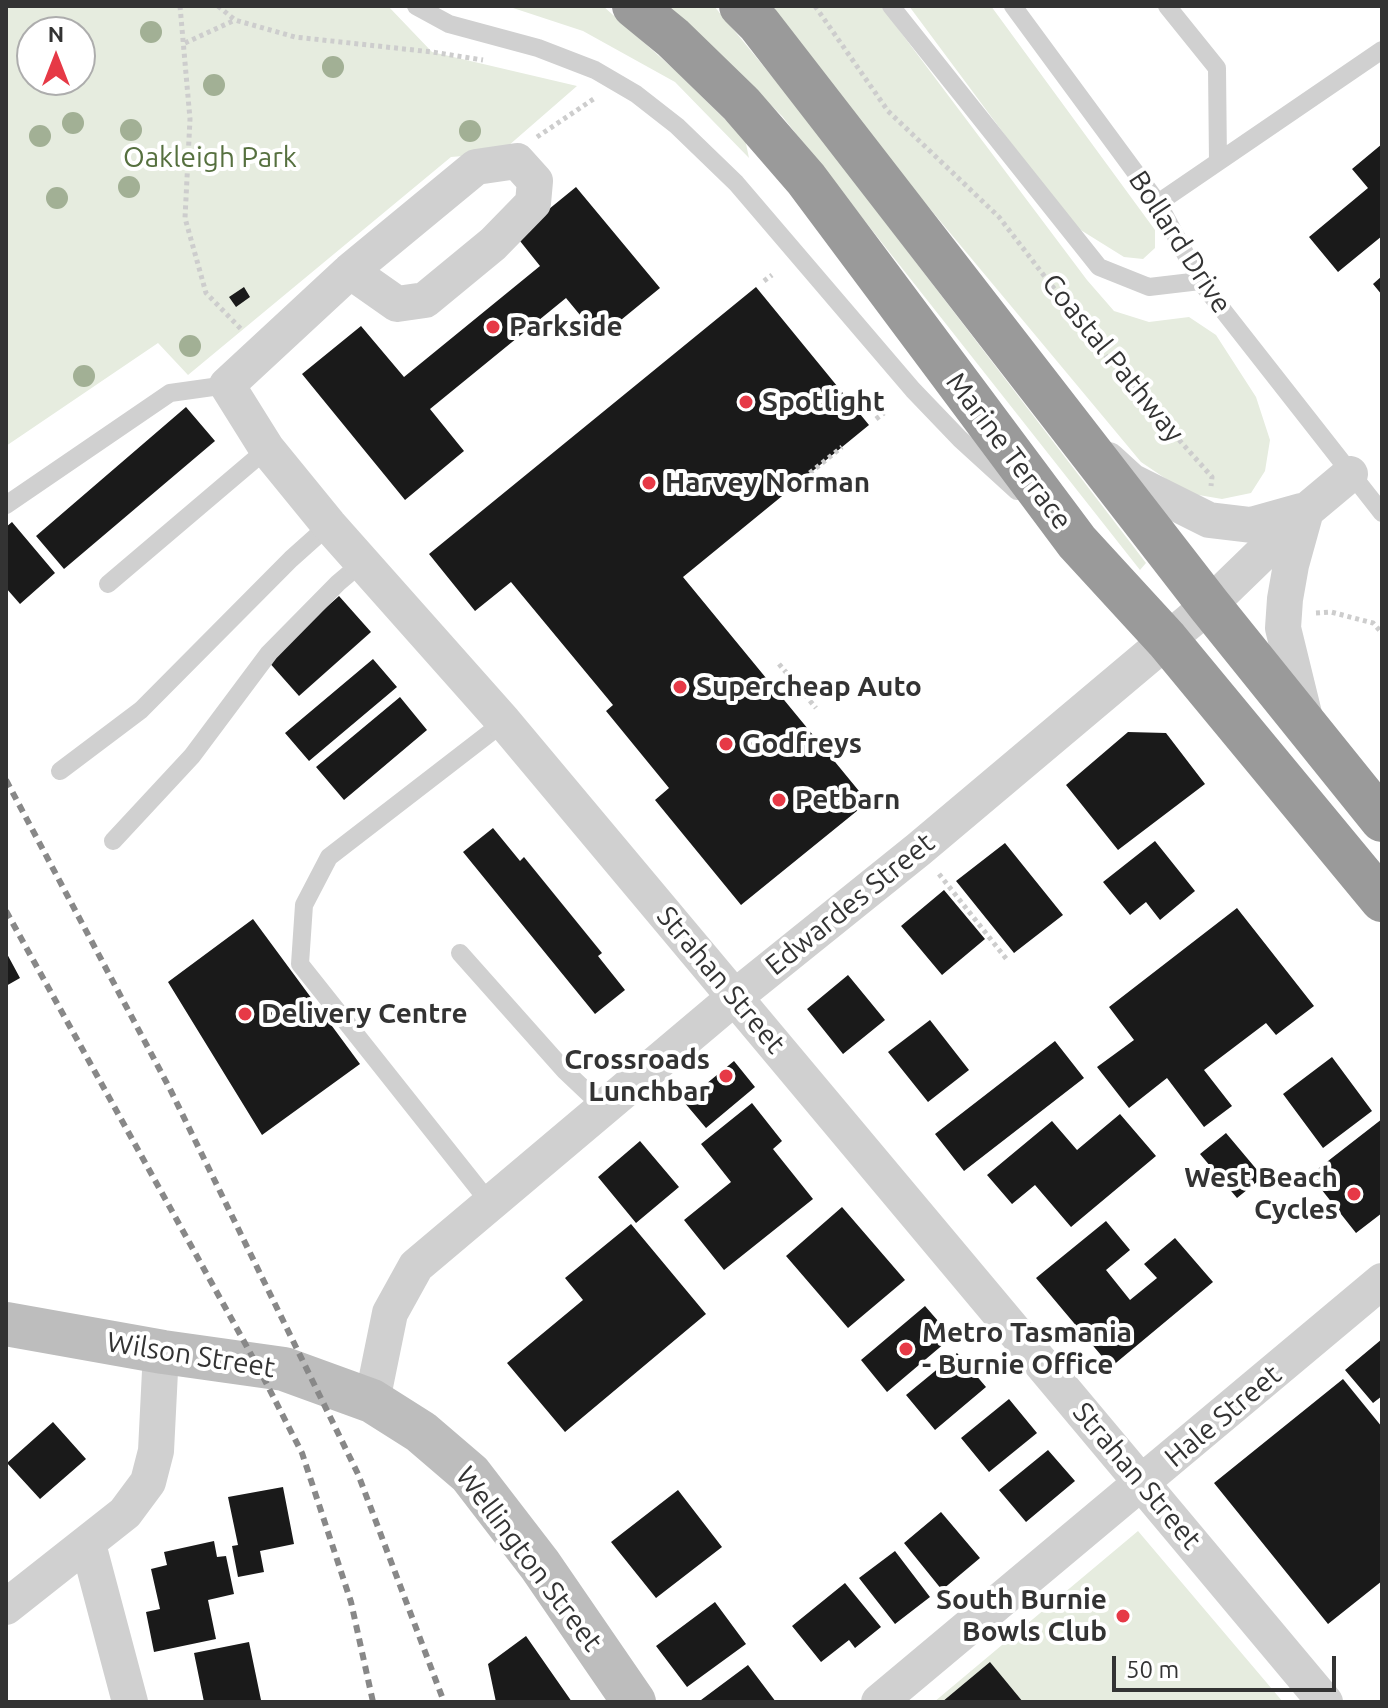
<!DOCTYPE html>
<html>
<head>
<meta charset="utf-8">
<style>
  body { margin:0 }
  #map { position:relative; width:1388px; height:1708px; overflow:hidden; background:#fff; font-family:Ubuntu,sans-serif }
  canvas { display:block }
  .frame { position:absolute; inset:0; border:8px solid #333; pointer-events:none }
  .north { position:absolute; left:16px; top:16px; width:80px; height:80px; box-sizing:border-box; background:#fff; border:2px solid #adadad; border-radius:50%; rotate:0deg; font-size:22px; font-weight:700; line-height:32px; text-align:center; color:#333 }
  .north::after { content:''; display:block; margin:auto; width:28px; height:36px; background:#e63946; clip-path:polygon(50% 0,100% 100%,50% 72%,0 100%) }
  .scale { position:absolute; left:1112px; top:1656px; width:224px; height:36px; box-sizing:border-box; border:4px solid #333; border-top:0; padding-left:10px; font-size:24px; line-height:28px; white-space:nowrap; color:#333; -webkit-text-stroke:6px #fff; paint-order:stroke }
</style>
</head>
<body>
<div id="map">
<canvas width="1388" height="1708"></canvas>
<div class="frame"></div>
<div class="north">N</div>
<div class="scale">50 m</div>
</div>
<script>
const c = document.querySelector('canvas').getContext('2d');
c.lineJoin = 'round';
function fill(path, color) { c.fillStyle = color; c.fill(path, 'evenodd'); }
const toPath = rows => new Path2D(rows.map(r => 'M' + r).join(''));
function strokePath(path, color, width, dash) { c.strokeStyle = color; c.lineWidth = width; c.lineCap = dash ? 'butt' : 'round'; c.setLineDash(dash || []); c.stroke(path); }
function write(font, color, halo, rows, align = 'center') {
  c.font = font + ' Ubuntu,sans-serif'; c.lineWidth = 8; c.setLineDash([]); c.textBaseline = 'middle'; c.strokeStyle = halo; c.fillStyle = color; for (const [text, x, y, turn = 0] of rows) {
    c.save(); c.translate(x, y); c.rotate((+turn || 0) * Math.PI / 180); c.textAlign = isNaN(turn) ? turn : align; if (halo) c.strokeText(text, 0, 0); c.fillText(text, 0, 0); c.restore();
  }
}
fill(toPath([
  [6,6,388,6,432,52,577,86,500,153,451,157,188,375,158,343,6,446],
  [32,32,80,32,80,80,32,80],
  [507,6,603,6,677,72,745,139,749,158,675,82,583,31],
  [666,6,714,6,794,103,1146,563,1140,570,782,116,684,20],
  [761,6,881,6,1087,280,1114,311,1149,322,1189,317,1216,335,1256,397,1270,440,1265,471,1251,493,1222,499,1187,493,1141,462],
  [909,6,991,6,1155,230,1155,248,1143,259,1124,257,1071,224],
  [1138,1531,1283,1702,934,1702]
]), '#e6ecdf');
fill(toPath([
  [1382,144,1382,236,1338,272,1309,237,1368,188,1352,169],
  [576,187,660,288,599,338,566,298,430,409,464,451,405,500,302,374,361,326,404,377,540,266,516,236],
  [1382,276,1382,295,1373,284],
  [244,287,250,297,236,307,229,297],
  [756,287,869,425,683,577,868,802,741,905,655,800,669,788,606,711,613,705,511,582,475,611,429,554],
  [186,407,215,441,64,569,36,536],
  [12,522,55,573,20,604,6,588,6,527],
  [339,596,371,632,299,696,267,660],
  [373,659,397,687,309,761,285,733],
  [400,697,427,730,344,800,316,767],
  [1128,732,1166,733,1205,784,1118,850,1066,785],
  [493,828,520,861,524,857,602,953,598,956,625,990,595,1014,463,852],
  [1155,841,1195,891,1160,920,1146,902,1130,915,1103,882],
  [1005,843,1063,915,1014,953,956,881],
  [944,890,985,939,942,975,901,926],
  [1237,908,1314,1006,1276,1035,1266,1023,1204,1070,1232,1106,1204,1127,1167,1078,1129,1108,1097,1067,1134,1040,1109,1007],
  [253,919,360,1064,262,1135,168,982],
  [6,952,20,978,6,986],
  [848,975,885,1020,843,1054,807,1009],
  [930,1020,969,1070,928,1102,888,1052],
  [1055,1041,1084,1078,964,1171,935,1134],
  [1332,1057,1372,1111,1323,1148,1283,1094],
  [734,1061,755,1087,706,1128,684,1102],
  [752,1103,782,1141,773,1149,813,1199,724,1270,684,1220,731,1182,701,1144],
  [1120,1114,1156,1156,1071,1227,1035,1185,1012,1204,987,1175,1052,1121,1077,1150],
  [1382,1119,1382,1213,1356,1233,1310,1175],
  [1226,1133,1263,1177,1237,1198,1200,1154],
  [640,1141,679,1187,636,1223,598,1177],
  [842,1207,905,1280,848,1328,786,1256],
  [1106,1221,1130,1250,1106,1270,1130,1300,1157,1278,1144,1264,1175,1238,1213,1282,1111,1367,1036,1278],
  [631,1224,706,1314,565,1432,507,1363,583,1300,565,1278],
  [925,1306,952,1337,887,1392,861,1360],
  [1382,1339,1382,1396,1373,1403,1345,1370],
  [957,1353,986,1387,935,1430,906,1395],
  [1343,1379,1382,1427,1382,1581,1328,1624,1214,1483],
  [1009,1399,1037,1433,989,1472,961,1438],
  [53,1422,86,1459,40,1499,7,1463],
  [1048,1450,1075,1481,1026,1522,999,1490],
  [283,1487,294,1544,260,1551,264,1572,238,1577,232,1546,238,1545,228,1497],
  [678,1490,722,1547,656,1598,611,1542],
  [941,1512,980,1558,942,1590,904,1543],
  [214,1541,217,1557,226,1556,234,1594,208,1600,216,1639,154,1652,146,1612,160,1609,151,1569,167,1565,164,1552],
  [895,1551,930,1597,895,1624,859,1578],
  [845,1583,881,1627,855,1648,849,1640,821,1662,792,1626],
  [715,1602,746,1644,687,1687,656,1646],
  [526,1636,572,1702,496,1702,488,1664],
  [249,1642,261,1700,204,1702,194,1653],
  [990,1662,1023,1702,942,1702],
  [748,1665,776,1702,703,1702,701,1700]
]), '#1a1a1a');
strokePath(toPath([
  [180,6,190,119,185,218,206,293,243,331],
  [218,6,235,20,295,37,432,52,483,60],
  [815,6,888,111,999,217,1112,364,1212,477,1211,486],
  [185,43,235,20],
  [537,137,595,98],
  [764,281,772,275],
  [876,419,884,413],
  [791,488,842,447],
  [1316,613,1331,612,1373,623,1382,633],
  [779,664,816,708],
  [939,874,1008,961]
]), '#cdcdcd', 5, [4, 4]);
strokePath(toPath([
  [416,6,449,24,538,48,595,70,636,94,677,126,736,183,913,390,960,439,1017,491],
  [891,6,1099,267,1149,287,1200,281],
  [1013,6,1158,203,1200,281,1382,513],
  [1167,6,1217,68,1218,162],
  [1158,203,1382,50],
  [6,505,170,393,227,385],
  [108,584,267,449],
  [60,771,141,710,291,559,329,525],
  [113,841,192,756,269,653,338,583,364,561],
  [460,953,565,1071,603,1107],
  [489,1202,300,964,304,905,329,857,504,722]
]), '#d0d0d0', 18);
strokePath(toPath([
  [350,271,397,304,425,300,493,244,533,203,535,181,517,161,476,167,350,271,227,385,267,449,329,525,504,722,1325,1702],
  [1108,460,1131,481,1209,520,1251,525,1301,511],
  [1306,511,1291,565,1285,599,1283,628,1306,722],
  [372,1401,390,1313,416,1266,735,997,919,849,1209,605,1307,510,1350,474],
  [88,1544,130,1702],
  [6,1607,125,1513,148,1482,156,1451,160,1371,163,1352],
  [879,1702,1382,1281]
]), '#d0d0d0', 36);
strokePath(toPath([
  [6,1324,163,1352,284,1369,372,1401,421,1432,470,1474,540,1565,634,1702]
]), '#bdbdbd', 44);
strokePath(toPath([
  [634,6,673,38,741,104,806,179,1077,542,1167,640,1382,900],
  [741,6,759,24,1209,605,1382,820]
]), '#9a9a9a', 44);
strokePath(toPath([
  [6,780,170,1089,358,1474,444,1702],
  [6,911,257,1365,302,1453,351,1602,373,1702]
]), '#888', 6, [8, 6]);
c.fillStyle = '#a2b095';
for (const [x, y] of [
  [151,32],
  [333,67],
  [214,85],
  [73,123],
  [131,130],
  [470,131],
  [40,136],
  [129,187],
  [57,198],
  [190,346],
  [84,376]
]) { c.beginPath(); c.arc(x, y, 11, 0, 2 * Math.PI); c.fill(); }
for (const [x, y, r, color] of [
  [493,327,8,"#e63946"],
  [746,402,8,"#e63946"],
  [649,483,8,"#e63946"],
  [680,687,8,"#e63946"],
  [726,744,8,"#e63946"],
  [779,800,8,"#e63946"],
  [245,1014,8,"#e63946"],
  [726,1076,8,"#e63946"],
  [1354,1194,8,"#e63946"],
  [906,1349,8,"#e63946"],
  [1123,1616,8,"#e63946"]
]) { const dot = new Path2D(); dot.arc(x, y, r, 0, 2 * Math.PI); c.fillStyle = color; c.fill(dot); strokePath(dot, '#fff', 3); }
write('28px', '#56703f', '#fff', [
  ["Oakleigh Park",210,158]
]);
write('28px', '#333', '#fff', [
  ["Bollard Drive",1180,242,57],
  ["Coastal Pathway",1113,358,51],
  ["Marine Terrace",1009,451,53],
  ["Edwardes Street",850,904,-39],
  ["Strahan Street",721,980,50],
  ["Wilson Street",191,1355,9],
  ["Hale Street",1223,1416,-40],
  ["Strahan Street",1137,1476,50],
  ["Wellington Street",529,1559,53]
]);
write('bold 28px', '#333', '#fff', [
  ["Parkside",509,327],
  ["Spotlight",762,402],
  ["Harvey Norman",665,483],
  ["Supercheap Auto",696,687],
  ["Godfreys",742,744],
  ["Petbarn",795,800],
  ["Delivery Centre",261,1014],
  ["Crossroads",710,1060,"right"],
  ["Lunchbar",710,1092,"right"],
  ["West Beach",1338,1178,"right"],
  ["Cycles",1338,1210,"right"],
  ["Metro Tasmania",922,1333],
  ["- Burnie Office",922,1365],
  ["South Burnie",1107,1600,"right"],
  ["Bowls Club",1107,1632,"right"]
], 'left');
</script>
</body>
</html>
